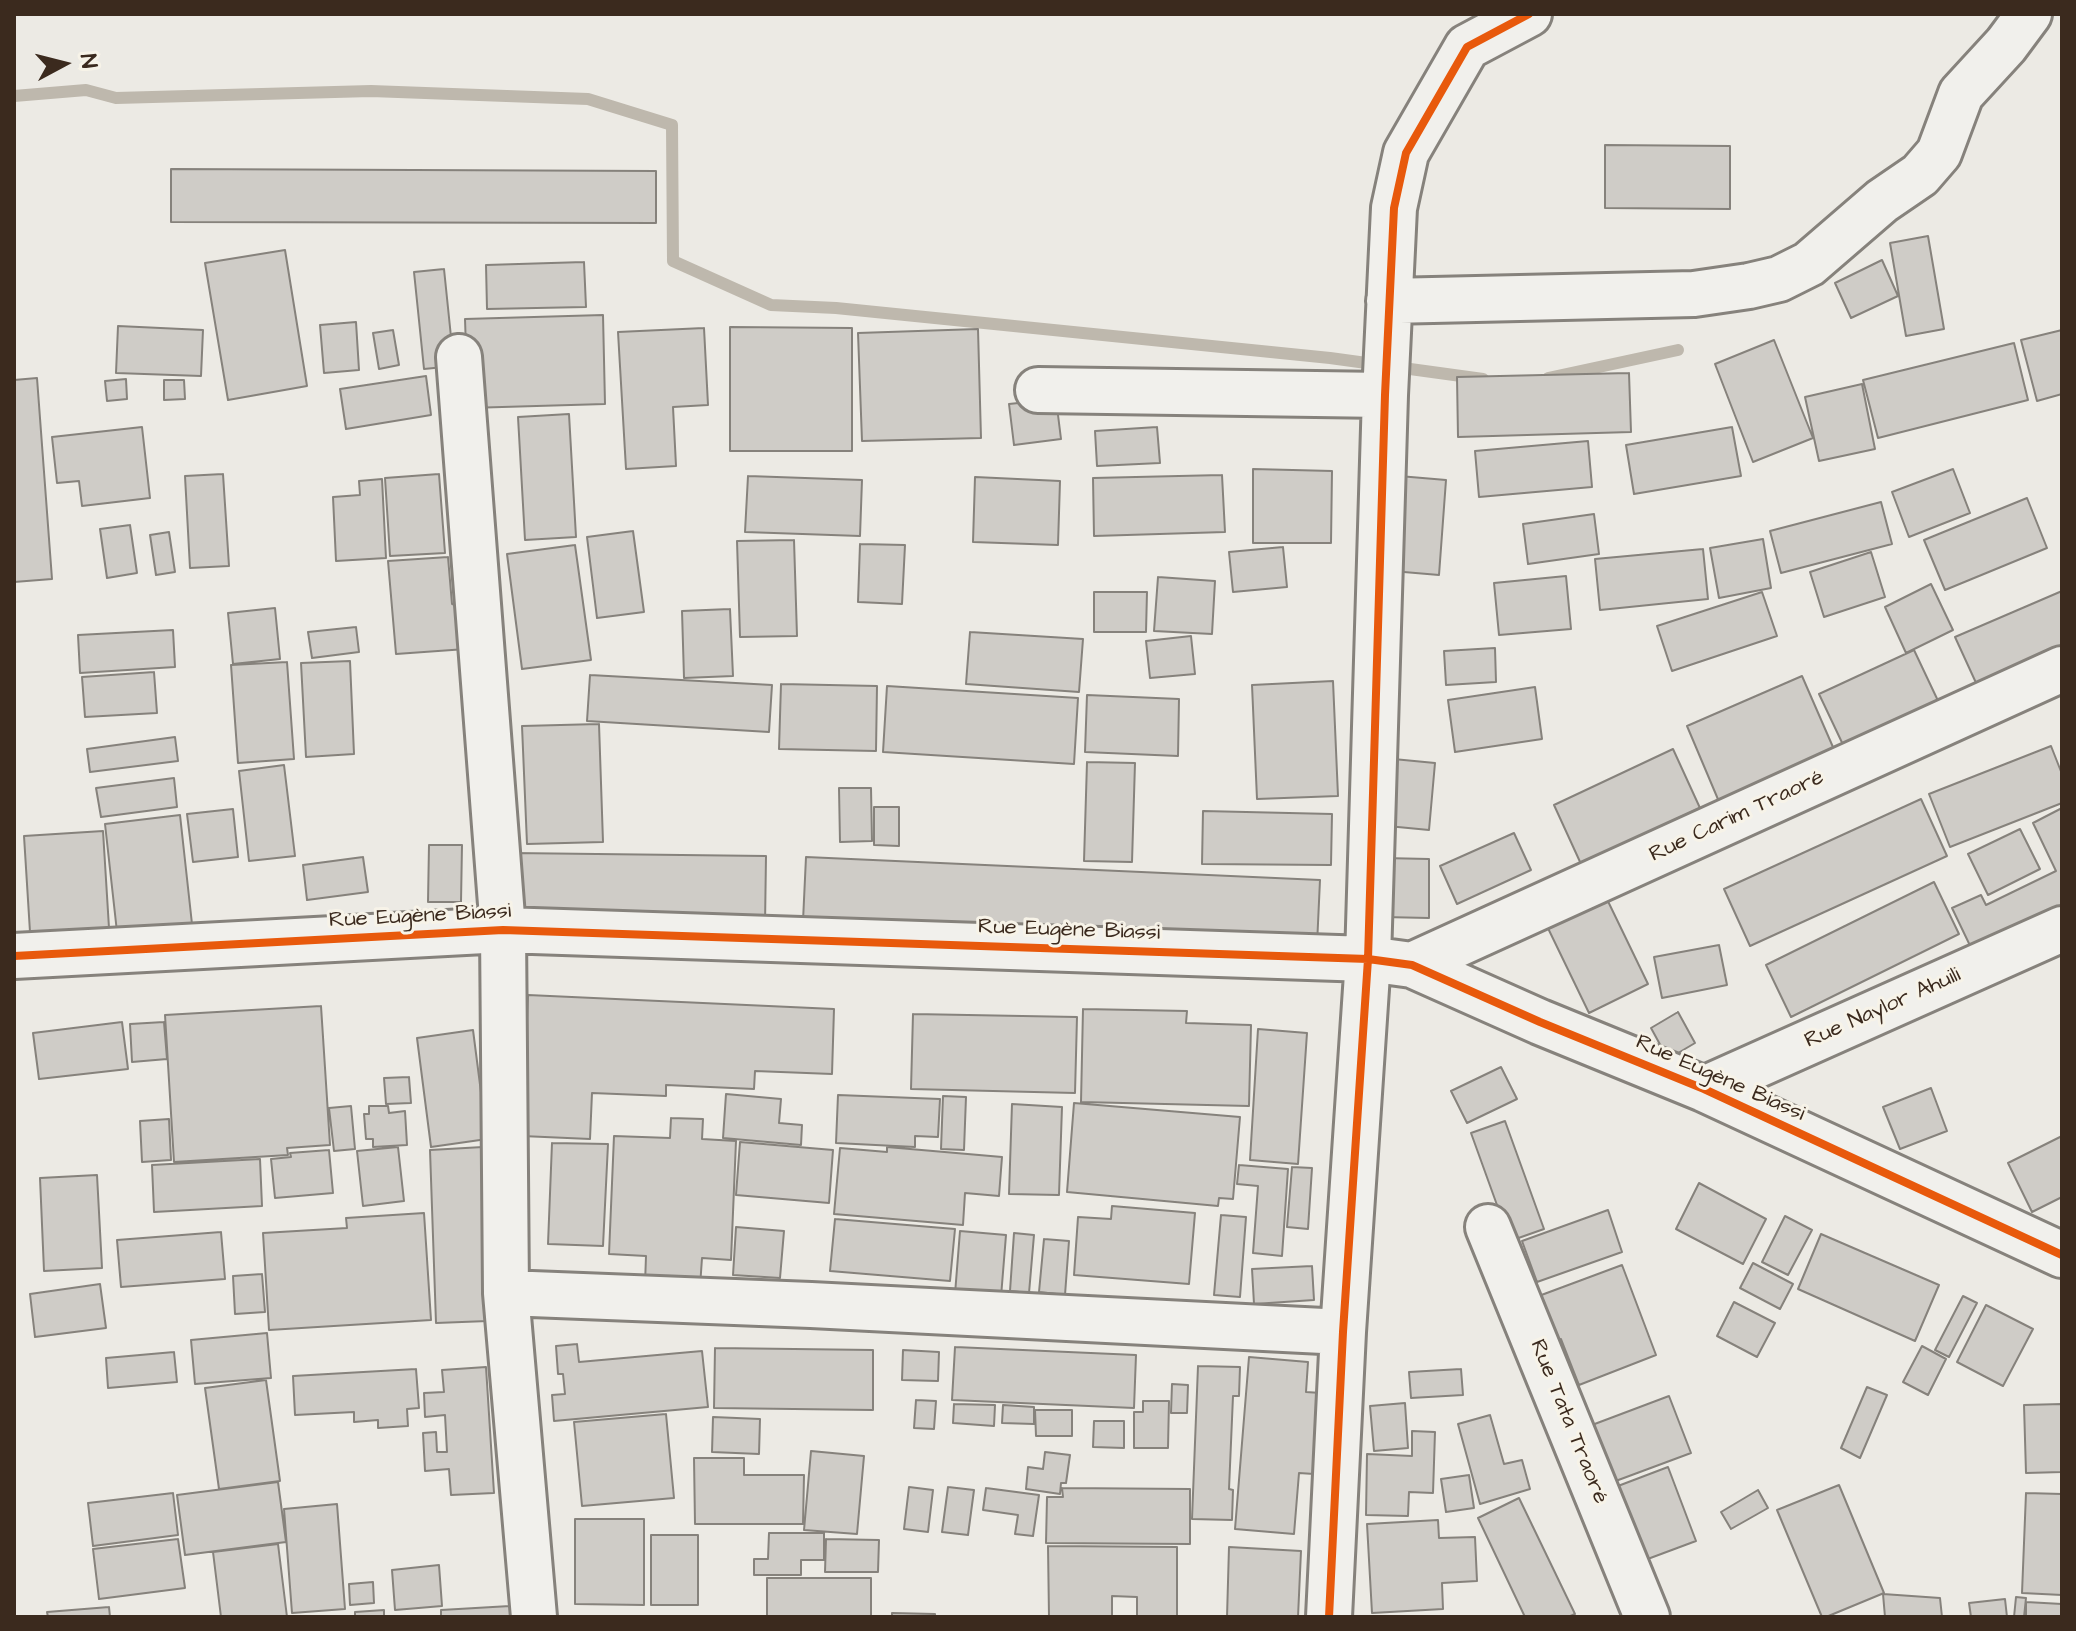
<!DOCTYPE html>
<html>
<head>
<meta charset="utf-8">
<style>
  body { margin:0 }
  #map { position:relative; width:2076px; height:1631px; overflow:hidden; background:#eceae4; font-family:"Architects Daughter",sans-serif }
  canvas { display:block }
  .frame { position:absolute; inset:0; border:16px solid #3b2a1e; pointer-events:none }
  .north { position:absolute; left:24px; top:24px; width:80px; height:80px; -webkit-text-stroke:6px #f7f3e8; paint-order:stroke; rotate:83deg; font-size:22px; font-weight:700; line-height:32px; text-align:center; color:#3b2a1e }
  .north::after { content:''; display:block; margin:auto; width:28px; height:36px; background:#3b2a1e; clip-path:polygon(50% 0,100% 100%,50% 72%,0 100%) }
</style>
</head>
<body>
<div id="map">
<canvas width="2076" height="1631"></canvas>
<div class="frame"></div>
<div class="north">N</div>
</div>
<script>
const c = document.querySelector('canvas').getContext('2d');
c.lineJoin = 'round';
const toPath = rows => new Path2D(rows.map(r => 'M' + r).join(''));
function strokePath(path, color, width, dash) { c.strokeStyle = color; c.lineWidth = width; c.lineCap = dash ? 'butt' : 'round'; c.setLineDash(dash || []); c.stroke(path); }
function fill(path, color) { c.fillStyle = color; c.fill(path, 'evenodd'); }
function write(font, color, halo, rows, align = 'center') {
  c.font = font + ' "Architects Daughter",sans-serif'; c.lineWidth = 6; c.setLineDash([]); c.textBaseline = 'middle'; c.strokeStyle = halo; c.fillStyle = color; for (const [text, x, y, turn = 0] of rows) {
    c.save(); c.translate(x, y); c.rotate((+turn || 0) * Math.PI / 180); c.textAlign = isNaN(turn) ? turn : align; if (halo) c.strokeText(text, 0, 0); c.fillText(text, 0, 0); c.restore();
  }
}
strokePath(toPath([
  [14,96,86,90,116,98,371,91,588,99,672,125,673,261,771,305,836,308,1330,358,1483,379],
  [1548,378,1678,350]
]), '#beb8ad', 12);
const building = toPath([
  [1605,145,1730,146,1730,209,1605,208,1605,145],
  [171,169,656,171,656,223,171,222,171,169],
  [1928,236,1944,329,1906,336,1890,243,1928,236],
  [285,250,307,386,228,400,205,263,285,250],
  [1882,260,1898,296,1851,318,1835,283,1882,260],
  [584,262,586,307,487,309,486,265,584,262],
  [444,269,454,366,424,369,414,272,444,269],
  [603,315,605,404,468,408,465,319,603,315],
  [356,322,359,370,324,373,320,325,356,322],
  [118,326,203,330,201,376,116,373,118,326],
  [730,327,852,328,852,451,730,451,730,327],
  [704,328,708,405,673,407,676,466,626,469,618,332,704,328],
  [978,329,981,438,862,441,858,333,978,329],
  [393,330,399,365,379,369,373,333,393,330],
  [2062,330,2062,394,2037,401,2021,340,2062,330],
  [1774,340,1813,438,1753,462,1715,364,1774,340],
  [2014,343,2028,400,1878,438,1863,380,2014,343],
  [1629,373,1631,432,1458,437,1457,377,1629,373],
  [426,376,431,415,346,429,340,389,426,376],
  [37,378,52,579,14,582,14,380,37,378],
  [126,379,127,399,107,401,105,381,126,379],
  [164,380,184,380,185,399,164,400,164,380],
  [1862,384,1875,449,1819,461,1805,397,1862,384],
  [1056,399,1061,439,1014,445,1009,404,1056,399],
  [569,414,576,537,525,540,518,417,569,414],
  [142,427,150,498,82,506,79,481,57,483,52,437,142,427],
  [1157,427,1160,463,1097,466,1095,431,1157,427],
  [1732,427,1741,476,1634,494,1626,445,1732,427],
  [1588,441,1592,487,1479,497,1475,451,1588,441],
  [1253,469,1332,471,1331,543,1253,543,1253,469],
  [1953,469,1970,513,1909,537,1892,492,1953,469],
  [223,474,229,566,190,568,185,476,223,474],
  [439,474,445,553,390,556,385,478,439,474],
  [1222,475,1225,532,1094,536,1093,478,1222,475],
  [748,476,862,480,860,536,745,532,748,476],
  [1399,476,1446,480,1439,575,1392,571,1399,476],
  [975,477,1060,481,1058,545,973,542,975,477],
  [382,479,386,558,336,561,333,497,360,495,359,481,382,479],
  [2027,498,2047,548,1945,590,1924,540,2027,498],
  [1881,502,1892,544,1781,573,1770,531,1881,502],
  [1594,514,1599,554,1528,564,1523,524,1594,514],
  [130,525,137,573,107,578,100,529,130,525],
  [633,531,644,612,597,618,587,537,633,531],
  [169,532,175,572,156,575,150,535,169,532],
  [1763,539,1771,588,1719,598,1710,548,1763,539],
  [794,540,797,636,740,637,737,541,794,540],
  [860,544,905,545,902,604,858,602,860,544],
  [575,545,591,660,522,669,507,554,575,545],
  [1283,547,1287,587,1233,592,1229,552,1283,547],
  [1703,549,1708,599,1600,610,1595,559,1703,549],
  [1871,552,1885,597,1824,617,1810,572,1871,552],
  [448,557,452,604,462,607,466,649,396,654,388,561,448,557],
  [1566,576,1571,629,1499,635,1494,583,1566,576],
  [1158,577,1215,581,1212,634,1154,631,1158,577],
  [1931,584,1953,630,1906,653,1885,607,1931,584],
  [2062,591,2062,649,1977,685,1955,637,2062,591],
  [1094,592,1147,592,1146,632,1094,632,1094,592],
  [1762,592,1777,636,1672,671,1657,626,1762,592],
  [275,608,280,659,233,664,228,613,275,608],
  [730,609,733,676,684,678,682,611,730,609],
  [356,627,359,652,312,658,308,632,356,627],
  [173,630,175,667,80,673,78,635,173,630],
  [970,632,1083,639,1079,692,966,684,970,632],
  [1191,636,1195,674,1150,678,1146,641,1191,636],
  [1495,648,1496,682,1446,685,1444,651,1495,648],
  [1914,650,1940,705,1846,751,1819,694,1914,650],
  [350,661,354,754,306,757,301,663,350,661],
  [287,662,294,759,238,763,231,665,287,662],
  [154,672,157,713,85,717,82,677,154,672],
  [590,675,772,685,769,732,587,721,590,675],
  [1802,676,1836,754,1720,804,1687,726,1802,676],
  [1333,681,1338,796,1257,799,1252,685,1333,681],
  [781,684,877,686,876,751,779,749,781,684],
  [887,686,1078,698,1074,764,883,752,887,686],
  [1535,687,1542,739,1455,752,1448,700,1535,687],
  [1087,695,1179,699,1178,756,1085,752,1087,695],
  [599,724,603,842,527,844,522,726,599,724],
  [175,737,178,761,90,772,87,749,175,737],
  [2051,746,2062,774,2062,803,1950,847,1929,794,2051,746],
  [1673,749,1700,808,1581,864,1554,805,1673,749],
  [1383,758,1435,763,1429,830,1377,825,1383,758],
  [1087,762,1135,763,1132,862,1084,861,1087,762],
  [284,765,295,856,249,861,239,771,284,765],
  [174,778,177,807,101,817,96,788,174,778],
  [839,788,871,788,872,841,840,842,839,788],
  [1921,799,1947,856,1750,946,1724,889,1921,799],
  [874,807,899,807,899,846,874,845,874,807],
  [2062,808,2062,913,1975,956,1952,908,1981,895,1986,905,2056,871,2033,823,2062,808],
  [233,809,238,857,193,862,187,814,233,809],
  [1203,811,1332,814,1331,865,1202,864,1203,811],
  [180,815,192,924,117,932,105,824,180,815],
  [2020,829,2040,869,1988,895,1968,854,2020,829],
  [103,831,109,928,30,932,24,836,103,831],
  [1514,833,1531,870,1457,904,1440,866,1514,833],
  [429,845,462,845,461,902,428,902,429,845],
  [512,853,766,856,765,925,511,922,512,853],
  [363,857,368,892,307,900,303,865,363,857],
  [806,857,1320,880,1317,945,803,921,806,857],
  [1383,858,1429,859,1429,918,1383,917,1383,858],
  [1934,882,1959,934,1791,1017,1766,965,1934,882],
  [1604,893,1648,984,1589,1013,1545,922,1604,893],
  [1719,945,1727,985,1662,998,1654,957,1719,945],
  [528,995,834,1009,832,1074,755,1071,754,1089,666,1085,666,1096,592,1093,590,1139,522,1136,528,995],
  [321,1006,330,1145,287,1148,288,1155,174,1162,165,1015,321,1006],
  [1083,1009,1187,1011,1186,1023,1251,1025,1249,1106,1081,1102,1083,1009],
  [1678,1012,1695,1043,1668,1059,1651,1028,1678,1012],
  [913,1014,1077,1017,1075,1093,911,1089,913,1014],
  [122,1022,128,1069,39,1079,33,1033,122,1022],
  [164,1022,167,1059,132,1062,130,1024,164,1022],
  [1258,1029,1307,1033,1298,1164,1250,1160,1258,1029],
  [473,1030,487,1139,431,1147,417,1038,473,1030],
  [1501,1067,1517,1099,1467,1123,1451,1091,1501,1067],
  [409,1077,411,1103,386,1104,384,1078,409,1077],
  [1931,1088,1947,1131,1900,1149,1883,1107,1931,1088],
  [726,1094,781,1099,779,1123,802,1125,801,1145,723,1138,726,1094],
  [838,1095,940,1099,938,1137,915,1136,915,1147,836,1143,838,1095],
  [943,1096,966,1097,964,1150,941,1149,943,1096],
  [1074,1103,1240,1117,1233,1199,1219,1198,1218,1206,1067,1192,1074,1103],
  [1012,1104,1062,1107,1059,1195,1009,1194,1012,1104],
  [351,1106,355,1149,334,1151,329,1108,351,1106],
  [369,1106,388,1106,389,1113,405,1111,407,1145,373,1147,373,1139,366,1139,364,1114,369,1114,369,1106],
  [671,1118,703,1119,702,1139,736,1141,731,1260,702,1258,700,1287,645,1284,646,1256,609,1254,614,1136,670,1138,671,1118],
  [169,1119,171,1160,142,1162,140,1121,169,1119],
  [1505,1121,1544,1229,1510,1241,1471,1133,1505,1121],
  [2062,1136,2062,1197,2032,1212,2008,1163,2062,1136],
  [740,1142,833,1150,829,1203,736,1195,740,1142],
  [552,1143,608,1144,603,1246,548,1244,552,1143],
  [398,1147,404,1201,363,1206,357,1151,398,1147],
  [483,1147,488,1321,436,1323,430,1150,483,1147],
  [887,1147,1002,1157,999,1196,965,1193,963,1225,834,1214,840,1148,887,1152,887,1147],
  [329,1150,333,1193,275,1198,271,1159,291,1157,290,1153,329,1150],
  [260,1159,262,1206,154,1212,152,1165,260,1159],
  [1239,1165,1288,1169,1282,1256,1253,1253,1258,1186,1237,1184,1239,1165],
  [1292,1167,1312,1168,1308,1229,1287,1227,1292,1167],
  [97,1175,102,1268,44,1271,40,1178,97,1175],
  [1699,1183,1766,1219,1743,1264,1676,1229,1699,1183],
  [1112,1206,1195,1213,1189,1284,1074,1275,1078,1217,1111,1219,1112,1206],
  [1608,1210,1622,1252,1537,1282,1522,1241,1608,1210],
  [424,1213,431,1320,269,1330,263,1233,347,1228,346,1218,424,1213],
  [1221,1215,1246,1217,1240,1297,1214,1295,1221,1215],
  [1785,1216,1812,1230,1788,1275,1762,1262,1785,1216],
  [835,1219,955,1229,950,1281,830,1271,835,1219],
  [736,1227,784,1231,780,1278,733,1275,736,1227],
  [960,1231,1006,1235,1001,1297,955,1294,960,1231],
  [221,1232,225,1279,121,1287,117,1240,221,1232],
  [1014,1233,1034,1235,1029,1293,1010,1291,1014,1233],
  [1821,1234,1939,1285,1915,1341,1798,1289,1821,1234],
  [1044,1239,1069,1241,1065,1295,1039,1292,1044,1239],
  [1753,1263,1793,1284,1780,1309,1740,1288,1753,1263],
  [1622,1265,1656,1355,1579,1385,1561,1339,1545,1345,1528,1300,1622,1265],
  [1312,1266,1314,1300,1254,1304,1252,1269,1312,1266],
  [262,1274,265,1312,235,1314,233,1276,262,1274],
  [100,1284,106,1328,35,1337,30,1294,100,1284],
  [1963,1296,1977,1303,1949,1357,1935,1350,1963,1296],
  [1734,1302,1775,1323,1757,1357,1717,1336,1734,1302],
  [1986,1305,2033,1329,2003,1386,1957,1362,1986,1305],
  [267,1333,271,1378,195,1384,191,1340,267,1333],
  [577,1344,579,1362,702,1351,708,1407,554,1421,552,1395,565,1394,563,1374,558,1374,556,1346,577,1344],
  [1922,1346,1946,1359,1928,1395,1903,1382,1922,1346],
  [955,1347,1136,1355,1134,1408,952,1400,955,1347],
  [715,1348,873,1350,873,1410,714,1408,715,1348],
  [903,1350,939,1352,938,1381,902,1380,903,1350],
  [174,1352,177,1382,108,1388,106,1358,174,1352],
  [1249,1357,1308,1362,1306,1392,1321,1393,1314,1474,1299,1473,1294,1534,1235,1529,1249,1357],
  [1198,1366,1240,1367,1239,1396,1233,1396,1229,1489,1233,1490,1232,1520,1192,1519,1198,1366],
  [486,1367,494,1493,451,1495,449,1469,425,1471,423,1433,436,1432,437,1452,447,1452,445,1415,425,1417,424,1393,444,1392,442,1370,486,1367],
  [416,1369,419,1408,407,1409,408,1426,378,1428,378,1420,354,1422,354,1412,295,1415,293,1376,416,1369],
  [1461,1369,1463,1395,1411,1398,1409,1372,1461,1369],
  [266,1380,280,1481,219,1489,205,1388,266,1380],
  [1172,1384,1188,1385,1187,1413,1171,1413,1172,1384],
  [1867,1387,1887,1395,1860,1458,1841,1448,1867,1387],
  [1669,1396,1691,1453,1613,1482,1592,1425,1669,1396],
  [916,1400,936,1401,934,1429,914,1428,916,1400],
  [1143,1401,1169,1401,1168,1448,1134,1448,1134,1412,1143,1412,1143,1401],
  [1405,1403,1408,1448,1374,1451,1370,1406,1405,1403],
  [954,1404,995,1405,994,1426,953,1423,954,1404],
  [2062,1404,2062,1472,2026,1473,2024,1405,2062,1404],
  [1003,1405,1034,1407,1034,1424,1002,1423,1003,1405],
  [1035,1410,1072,1410,1072,1436,1036,1436,1035,1410],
  [666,1414,674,1498,582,1506,574,1422,666,1414],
  [1490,1415,1504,1464,1522,1460,1530,1489,1480,1504,1458,1424,1490,1415],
  [713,1417,760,1419,759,1454,712,1452,713,1417],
  [1094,1421,1124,1421,1124,1448,1093,1447,1094,1421],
  [1412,1431,1435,1432,1433,1493,1409,1492,1408,1516,1366,1515,1367,1454,1412,1456,1412,1431],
  [811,1451,864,1456,857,1534,804,1530,811,1451],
  [1045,1452,1070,1455,1066,1483,1061,1483,1060,1494,1026,1489,1028,1467,1043,1469,1045,1452],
  [694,1458,744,1458,744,1475,804,1475,803,1524,695,1524,694,1458],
  [1668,1467,1696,1541,1645,1560,1618,1486,1668,1467],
  [1469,1475,1474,1508,1446,1512,1441,1479,1469,1475],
  [278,1482,286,1542,185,1555,177,1495,278,1482],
  [1839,1485,1884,1593,1826,1617,1822,1617,1777,1510,1839,1485],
  [909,1487,933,1490,928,1532,904,1529,909,1487],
  [948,1487,974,1490,968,1535,942,1532,948,1487],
  [986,1488,1039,1495,1033,1536,1015,1534,1018,1515,983,1510,986,1488],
  [1062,1488,1190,1489,1190,1544,1046,1543,1047,1497,1063,1497,1062,1488],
  [1758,1490,1768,1508,1731,1529,1721,1512,1758,1490],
  [173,1493,178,1535,93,1546,88,1503,173,1493],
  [2026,1493,2062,1494,2062,1595,2022,1593,2026,1493],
  [1519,1498,1575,1614,1568,1617,1525,1617,1478,1518,1519,1498],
  [337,1504,345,1609,292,1613,284,1509,337,1504],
  [575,1519,644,1519,644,1605,575,1604,575,1519],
  [1438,1520,1439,1538,1475,1537,1477,1581,1442,1583,1443,1609,1372,1613,1367,1524,1438,1520],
  [769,1533,824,1533,824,1560,801,1560,801,1575,754,1575,754,1559,768,1559,769,1533],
  [651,1535,698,1535,698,1605,651,1605,651,1535],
  [178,1539,185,1588,99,1599,93,1549,178,1539],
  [826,1539,879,1540,878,1572,825,1572,826,1539],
  [278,1544,287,1617,221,1617,213,1552,278,1544],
  [1048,1546,1177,1547,1177,1617,1137,1617,1137,1597,1112,1596,1112,1617,1049,1617,1048,1546],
  [1229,1547,1301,1551,1298,1617,1227,1617,1229,1547],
  [439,1565,442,1606,395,1610,392,1570,439,1565],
  [767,1578,871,1578,871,1617,767,1617,767,1578],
  [373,1582,374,1603,350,1605,349,1584,373,1582],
  [1883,1594,1940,1598,1942,1617,1885,1617,1883,1594],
  [2016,1597,2026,1598,2024,1617,2014,1617,2016,1597],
  [2005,1599,2007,1617,1971,1617,1969,1603,2005,1599],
  [2026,1602,2062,1604,2062,1617,2026,1617,2026,1602],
  [510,1606,511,1617,441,1617,441,1610,510,1606],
  [109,1607,110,1617,48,1617,47,1612,109,1607],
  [384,1610,384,1617,355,1617,355,1612,384,1610],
  [892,1613,935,1614,935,1617,892,1617,892,1613]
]);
fill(building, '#cfccc7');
strokePath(building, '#86827c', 2);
const minor = toPath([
  [1389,301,1694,294,1749,286,1779,279,1809,264,1882,201,1920,175,1939,153,1961,94,2006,45,2029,14],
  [459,357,503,930,506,1293,534,1617],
  [1038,390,1385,395],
  [14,956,503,930,1368,959,1412,965,1540,1022,1704,1089,2062,1255],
  [1412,965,2062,669],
  [1704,1089,2062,929],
  [1488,1227,1647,1617],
  [506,1293,811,1305,1343,1332],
  [1329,1617,1343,1332,1368,959,1385,395,1394,208,1406,153,1467,47,1529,14]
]);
strokePath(minor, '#86827c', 50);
strokePath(minor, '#f1f0ec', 44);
strokePath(toPath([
  [14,956,503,930,1368,959,1412,965,1540,1022,1704,1089,2062,1255],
  [1329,1617,1343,1332,1368,959,1385,395,1394,208,1406,153,1467,47,1529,14]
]), '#e8590c', 8);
write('22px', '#3b2a1e', '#f7f3e8', [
  ["Rue Carim Traoré",1737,817,-25],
  ["Rue Eugène Biassi",420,917,-3],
  ["Rue Eugène Biassi",1069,931,2],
  ["Rue Naylor Ahuili",1883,1009,-24],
  ["Rue Eugène Biassi",1720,1079,24],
  ["Rue Tata Traoré",1568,1422,68]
]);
</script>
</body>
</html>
